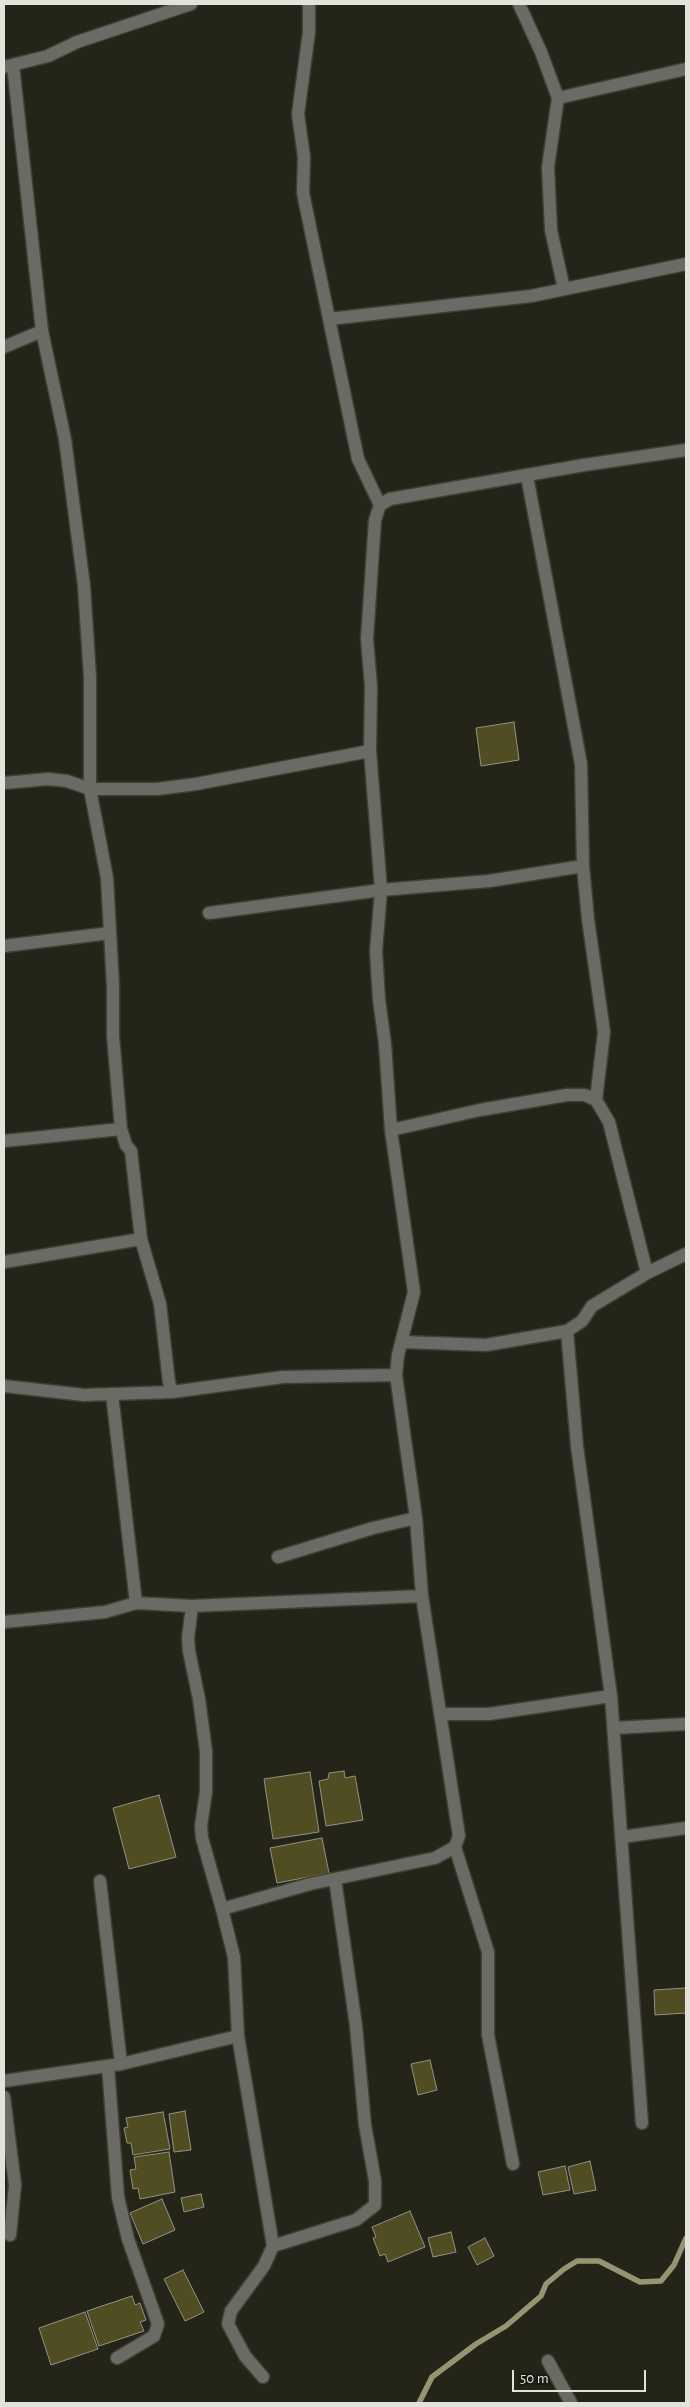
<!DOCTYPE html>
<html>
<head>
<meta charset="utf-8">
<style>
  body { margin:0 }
  #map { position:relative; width:690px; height:2407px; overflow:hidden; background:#242419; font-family:"Alegreya Sans",sans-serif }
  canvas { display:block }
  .frame { position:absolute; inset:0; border:5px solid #e3e3db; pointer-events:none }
  .scale { position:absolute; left:512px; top:2370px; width:134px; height:22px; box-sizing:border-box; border:2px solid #e3e3db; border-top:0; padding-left:6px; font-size:15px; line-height:18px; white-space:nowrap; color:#e3e3db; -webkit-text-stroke:4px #1b1a10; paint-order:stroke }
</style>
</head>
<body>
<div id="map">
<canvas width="690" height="2407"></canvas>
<div class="frame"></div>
<div class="scale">50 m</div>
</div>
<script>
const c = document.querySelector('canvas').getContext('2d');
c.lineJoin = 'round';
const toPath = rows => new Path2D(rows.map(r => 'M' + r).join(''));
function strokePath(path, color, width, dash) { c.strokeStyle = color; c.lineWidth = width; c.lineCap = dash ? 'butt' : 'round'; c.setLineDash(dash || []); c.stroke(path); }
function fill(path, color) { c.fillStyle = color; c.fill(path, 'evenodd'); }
strokePath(toPath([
  [419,2403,432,2377,476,2344,506,2326,541,2296,546,2284,564,2269,577,2261,599,2261,640,2282,661,2281,674,2265,686,2238]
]), '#969573', 5.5);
const building = toPath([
  [514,722,519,760,481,766,476,728,514,722],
  [344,1771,345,1778,355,1776,363,1820,326,1826,319,1781,328,1779,329,1773,344,1771],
  [310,1772,319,1832,273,1839,264,1779,310,1772],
  [159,1795,176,1857,129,1869,113,1808,159,1795],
  [322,1838,329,1873,277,1883,270,1848,322,1838],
  [686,1988,686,2013,655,2015,654,1990,686,1988],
  [430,2060,437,2090,418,2095,411,2064,430,2060],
  [185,2111,191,2150,174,2152,169,2114,185,2111],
  [163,2112,170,2149,133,2155,131,2143,127,2143,124,2128,128,2127,126,2118,163,2112],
  [169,2152,175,2192,140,2199,138,2188,133,2189,130,2170,136,2169,134,2157,169,2152],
  [590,2161,596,2190,574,2194,568,2167,590,2161],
  [565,2166,570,2190,543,2195,538,2172,565,2166],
  [201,2194,204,2207,184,2212,181,2198,201,2194],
  [162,2199,175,2230,143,2244,130,2213,162,2199],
  [410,2211,425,2247,388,2262,385,2254,380,2256,373,2238,376,2237,372,2227,410,2211],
  [451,2232,456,2252,433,2257,428,2238,451,2232],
  [485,2238,494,2256,477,2265,468,2247,485,2238],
  [183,2270,204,2312,185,2321,164,2279,183,2270],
  [132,2296,135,2305,140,2303,146,2320,140,2322,144,2331,99,2346,87,2311,132,2296],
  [85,2312,98,2349,51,2365,39,2328,85,2312]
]);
fill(building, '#4f4d21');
strokePath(building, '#939385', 1);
const minor = toPath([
  [309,4,309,32,298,114,304,157,303,193,358,459,380,505],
  [519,4,541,52,558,98,548,167,551,230,564,289],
  [13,65,42,331,65,439,84,586,90,677,90,789,107,878,113,986,113,1036,121,1129,126,1145,131,1151,141,1239,160,1304,169,1382,172,1392,283,1377,396,1375],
  [4,67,48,56,77,42,191,4],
  [558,98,686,69],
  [329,319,531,296,686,264],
  [4,347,42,331],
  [527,476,581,764,583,866],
  [4,783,48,779,67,781,90,789,157,789,196,784,370,751,371,687,367,639,375,520,380,505,390,499,584,465,686,450],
  [209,913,381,890,489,881,583,866,588,919,604,1032,596,1100],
  [4,946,110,933],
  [391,1130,480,1110,567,1095,585,1095,596,1100,609,1122,647,1273],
  [4,1141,121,1129],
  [4,1262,141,1239],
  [402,1342,486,1345,567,1331,582,1321,592,1306,647,1273,686,1254],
  [4,1386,84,1395,172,1392],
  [112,1394,136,1603],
  [278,1557,373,1528,416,1518],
  [192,1606,188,1638,189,1651,199,1699,206,1751,206,1792,201,1826,202,1838,222,1909],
  [4,1622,105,1612,136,1603,192,1606,422,1596],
  [611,1696,642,2123],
  [440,1714,489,1714,611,1696,577,1446,567,1331],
  [615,1728,686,1724],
  [622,1837,686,1828],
  [455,1847,488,1952,488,2035,513,2164],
  [100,1881,121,2064],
  [108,2066,118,2197,128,2239,158,2324,154,2336,117,2358],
  [4,2081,121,2064,238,2036],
  [4,2097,15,2185,10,2235],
  [273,2246,356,2220,375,2205,375,2181,365,2125,356,2026,335,1879],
  [548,2361,571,2403],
  [263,2377,245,2356,228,2324,231,2311,264,2266,273,2246,238,2036,234,1957,222,1909,310,1884,435,1858,455,1847,459,1836,422,1596,416,1518,396,1375,398,1355,414,1292,391,1130,385,1044,379,999,376,951,381,890,370,751]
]);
strokePath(minor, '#3f3f34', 15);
strokePath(minor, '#6b6b65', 12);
</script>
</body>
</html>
